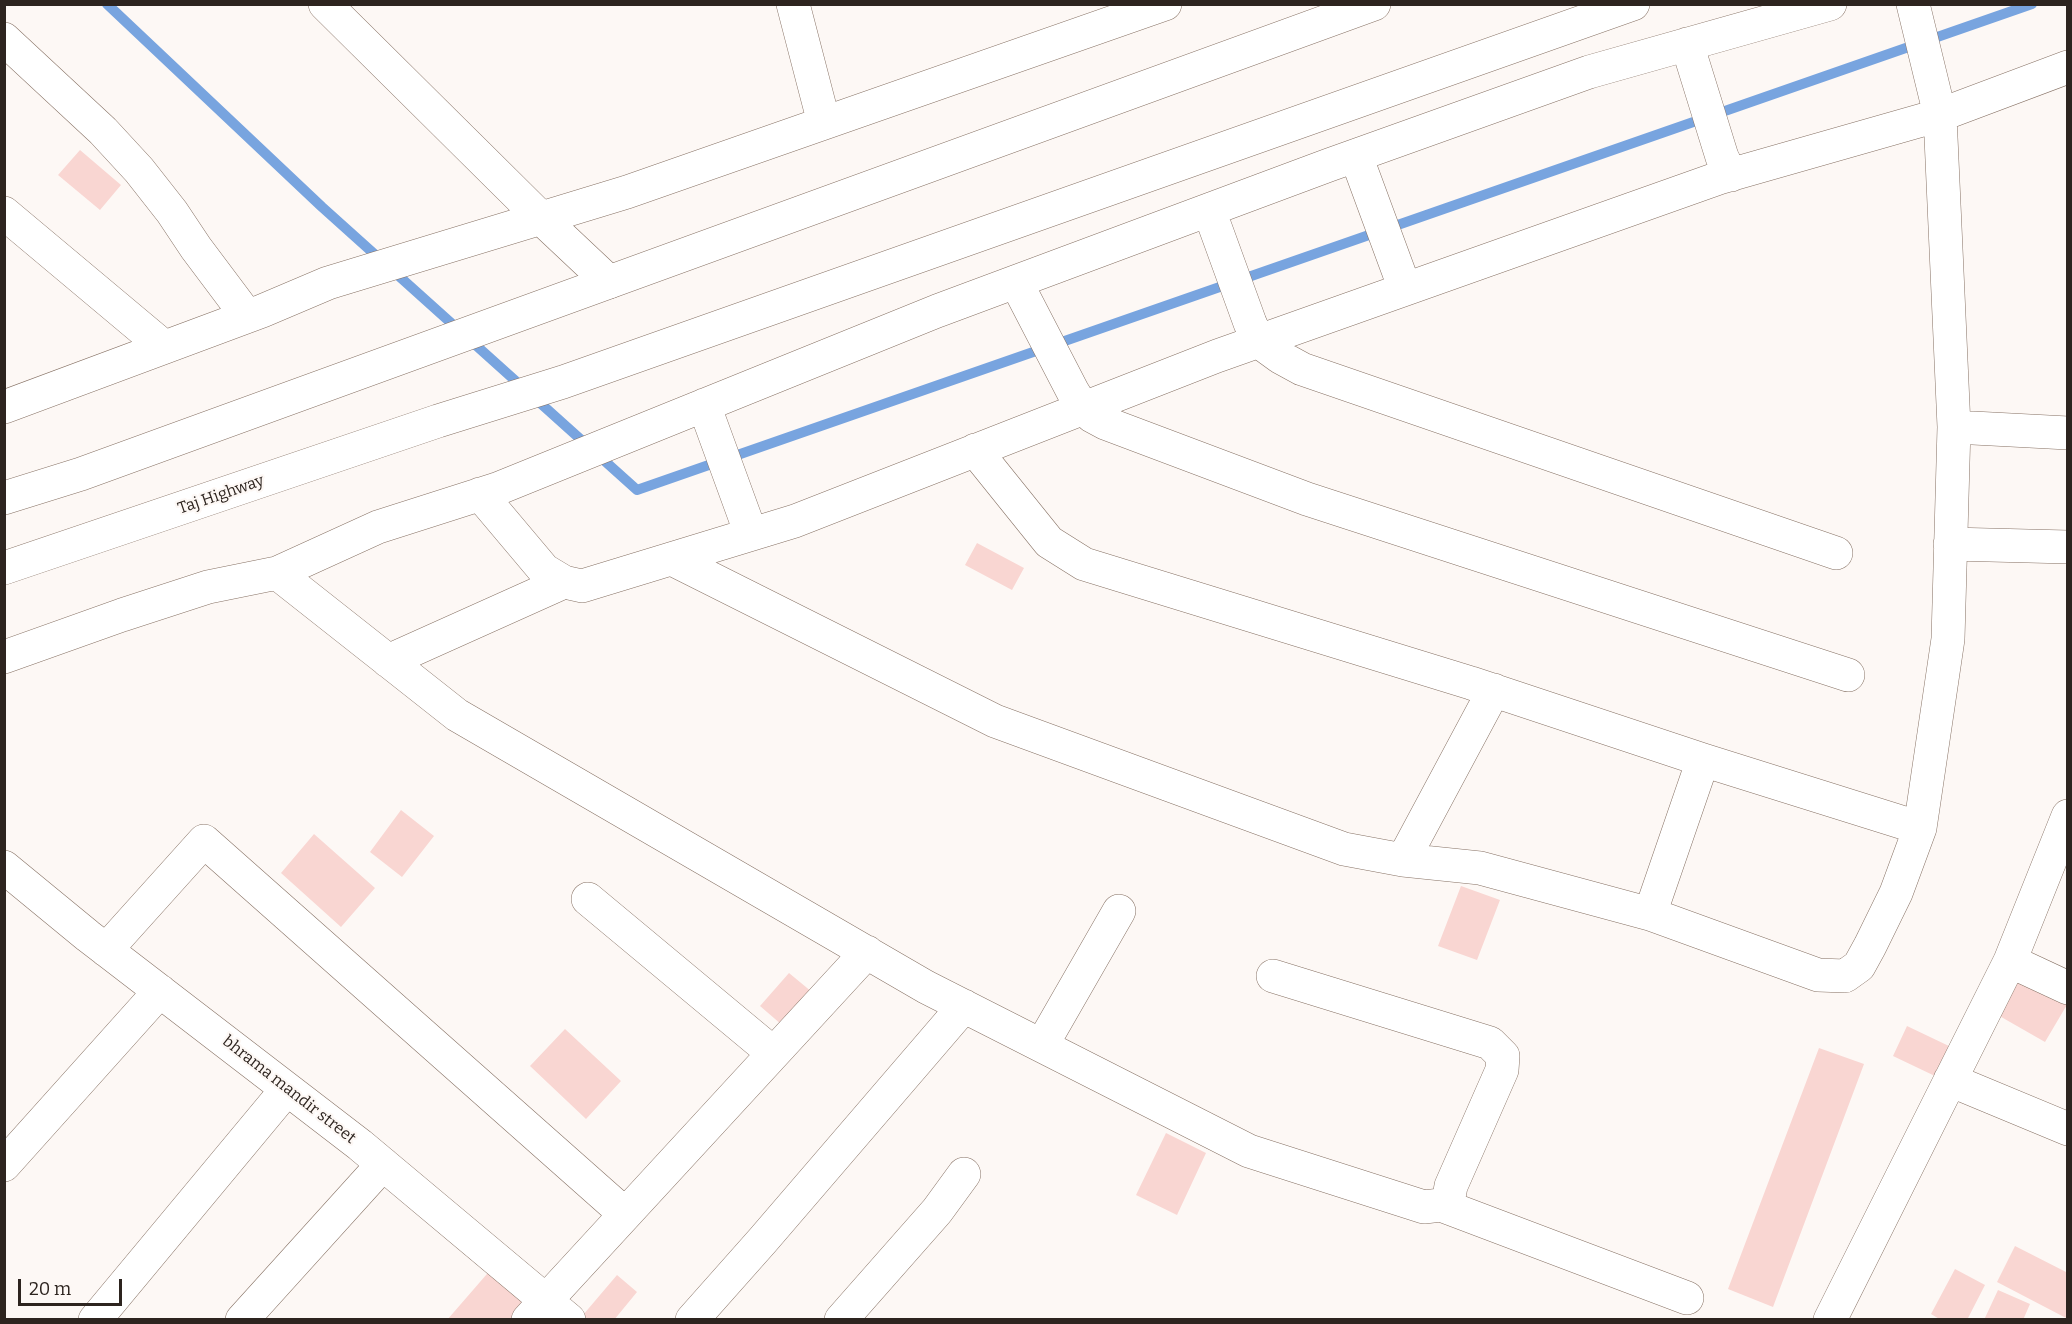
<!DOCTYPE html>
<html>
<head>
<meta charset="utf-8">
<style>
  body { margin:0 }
  #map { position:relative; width:2072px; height:1324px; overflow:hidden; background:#fdf8f5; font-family:Bitter,serif }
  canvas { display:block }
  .frame { position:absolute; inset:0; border:6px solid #2d241f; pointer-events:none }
  .scale { position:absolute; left:18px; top:1279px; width:104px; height:27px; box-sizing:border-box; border:3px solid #2d241f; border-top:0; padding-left:8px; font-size:18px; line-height:21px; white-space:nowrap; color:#2d241f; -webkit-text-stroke:4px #fdf8f5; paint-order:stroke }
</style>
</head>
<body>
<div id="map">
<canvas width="2072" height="1324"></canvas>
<div class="frame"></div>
<div class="scale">20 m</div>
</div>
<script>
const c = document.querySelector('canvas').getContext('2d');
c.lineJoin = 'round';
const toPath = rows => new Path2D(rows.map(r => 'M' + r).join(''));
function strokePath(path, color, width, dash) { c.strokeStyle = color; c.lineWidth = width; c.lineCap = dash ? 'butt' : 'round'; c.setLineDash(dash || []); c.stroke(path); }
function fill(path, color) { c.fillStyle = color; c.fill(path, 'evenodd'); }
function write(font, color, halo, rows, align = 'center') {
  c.font = font + ' Bitter,serif'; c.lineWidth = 4.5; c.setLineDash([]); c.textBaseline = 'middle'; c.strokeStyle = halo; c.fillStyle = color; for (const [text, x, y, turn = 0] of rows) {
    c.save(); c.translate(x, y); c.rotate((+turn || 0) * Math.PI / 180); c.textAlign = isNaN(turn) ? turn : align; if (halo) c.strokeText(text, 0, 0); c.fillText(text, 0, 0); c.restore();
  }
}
strokePath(toPath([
  [107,4,322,207,637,490,2032,4]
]), '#78a4df', 10);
fill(toPath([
  [80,150,121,185,100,210,58,175],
  [977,543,1024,568,1012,590,965,565],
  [401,810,434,836,402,877,370,852],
  [314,834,375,888,341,927,281,873],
  [1461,886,1500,900,1477,960,1438,946],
  [789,973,818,997,789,1031,760,1006],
  [2019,974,2068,1003,2045,1042,1996,1014],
  [1907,1026,1951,1047,1937,1077,1893,1056],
  [565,1029,621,1081,586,1119,530,1066],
  [1819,1048,1864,1064,1773,1307,1728,1289],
  [1166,1133,1206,1153,1177,1215,1136,1195],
  [2015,1246,2068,1273,2068,1319,1997,1282],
  [493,1267,529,1298,510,1320,447,1320],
  [1955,1269,1985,1285,1967,1320,1941,1320,1931,1314],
  [617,1275,637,1292,614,1320,589,1320,583,1315],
  [1998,1290,2030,1304,2023,1320,1984,1320]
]), '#f9d6d2');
const minor = toPath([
  [325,4,542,219,609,282],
  [793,4,824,123],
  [4,39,103,131,139,170,172,212,196,248,247,316],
  [1687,44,1722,157,1731,175],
  [1356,156,1405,289],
  [1209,210,1250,323,1258,341,1280,357,1302,369,1836,553],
  [4,213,164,347],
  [1016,282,1073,392,1083,408,1092,416,1105,423,1307,499,1848,675],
  [704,405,751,534],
  [4,407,262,311,328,283,627,192,1165,4],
  [1954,427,2068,433],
  [975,450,1049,542,1084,564,1471,683,1703,760,1920,828],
  [480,494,544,570,564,582,582,586,795,521,1217,356,1719,178,1940,115,2068,67],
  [1950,544,2068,547],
  [672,559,995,721,1344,849,1403,860,1480,868,1650,914,1818,975,1845,976,1859,966,1870,946,1896,893,1920,828,1948,639,1954,427,1940,115,1913,4],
  [277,573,457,715,926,987,1249,1151,1424,1207,1441,1205,1687,1298],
  [4,657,122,615,208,587,277,573,378,527,497,489,937,311,1329,165,1589,72,1830,4],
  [388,661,564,582],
  [1403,860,1494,690],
  [4,867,88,936,360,1145,569,1320],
  [588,899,773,1053],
  [1650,914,1703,760],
  [106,950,204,841,625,1214],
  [2010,961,2068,988],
  [1273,976,1490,1043,1503,1056,1502,1070,1451,1186,1449,1197,1441,1205],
  [1042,1045,1119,911],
  [1950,1080,2068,1129],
  [4,1165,160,991],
  [95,1320,287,1089],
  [242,1320,383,1164],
  [528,1320,867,952],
  [692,1320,763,1240,964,1006],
  [841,1320,937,1211,964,1174],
  [1830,1320,2010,961,2068,816]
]);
const major = toPath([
  [4,498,81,474,1374,4],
  [4,568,438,421,563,382,1633,4]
]);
strokePath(minor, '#877265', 34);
strokePath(major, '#877265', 34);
strokePath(minor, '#fff', 33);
strokePath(major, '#fff', 33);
write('16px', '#2d241f', '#fdf8f5', [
  ["Taj Highway",221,495,-19],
  ["bhrama mandir street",289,1090,38]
]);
</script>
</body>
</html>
